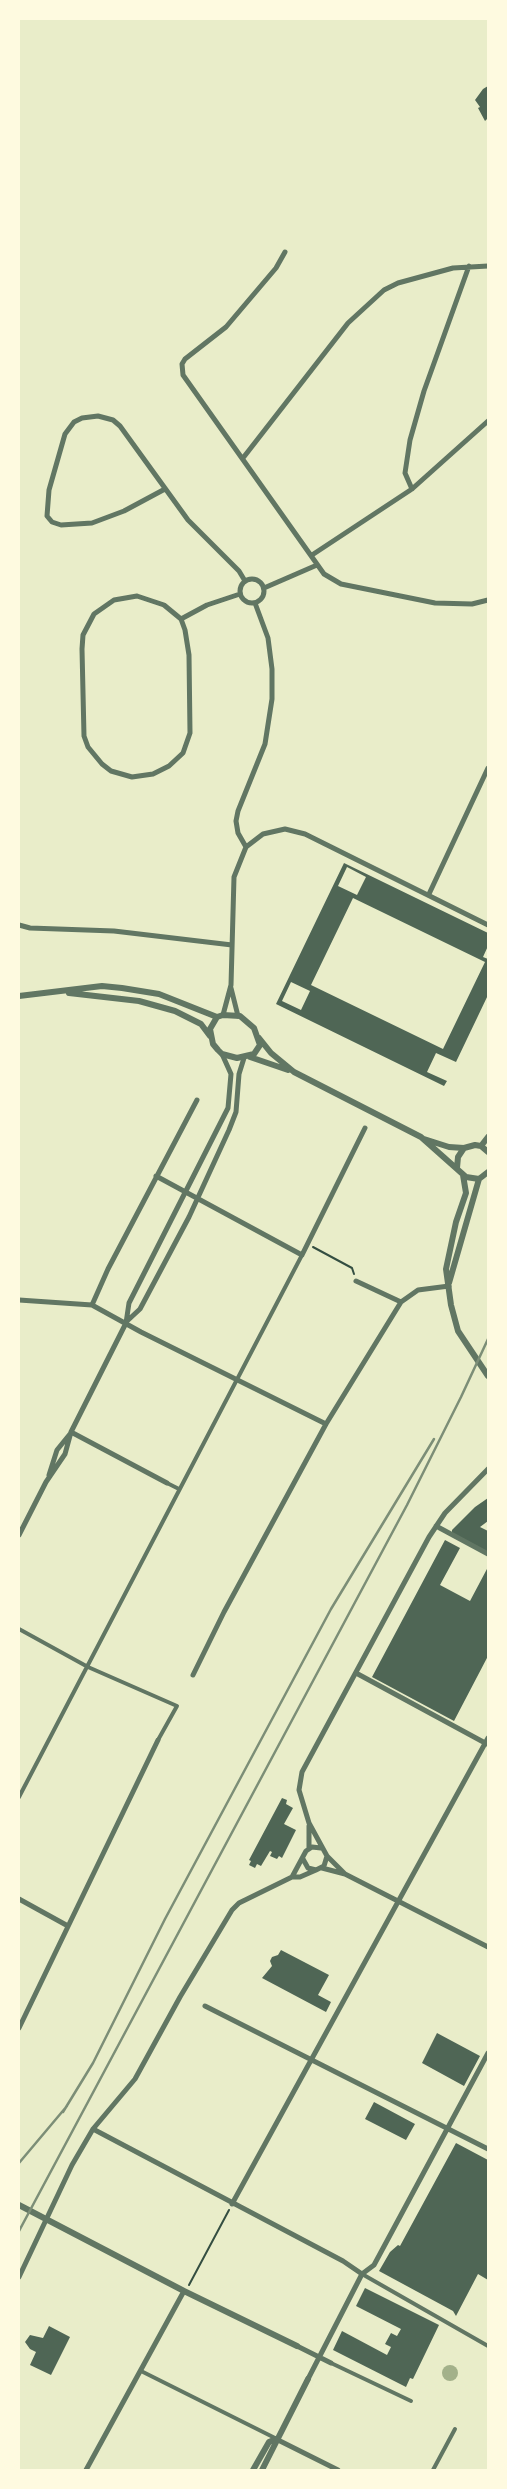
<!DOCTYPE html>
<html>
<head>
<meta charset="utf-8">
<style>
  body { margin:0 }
  #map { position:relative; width:507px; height:2489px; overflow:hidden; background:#e9edc9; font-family:Rubik,sans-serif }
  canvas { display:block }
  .frame { position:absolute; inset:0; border:20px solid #fefae0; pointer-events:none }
</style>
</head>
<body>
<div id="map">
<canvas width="507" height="2489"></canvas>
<div class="frame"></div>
</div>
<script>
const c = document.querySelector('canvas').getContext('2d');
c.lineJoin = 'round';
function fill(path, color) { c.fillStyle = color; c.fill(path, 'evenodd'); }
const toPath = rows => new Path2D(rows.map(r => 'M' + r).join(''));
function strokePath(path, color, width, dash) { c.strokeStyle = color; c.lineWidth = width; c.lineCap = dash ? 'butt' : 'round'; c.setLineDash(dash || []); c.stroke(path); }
fill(toPath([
  '442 2373a8 8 0 1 1 16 0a8 8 0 1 1-16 0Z'
]), '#a3b18a');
fill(toPath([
  [488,86,488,118,485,121,478,108,480,107,475,100,483,89],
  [344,863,488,933,488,946,483,957,488,959,488,995,456,1062,436,1053,427,1072,447,1081,444,1086,276,1004],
  [347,867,366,877,357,895,338,886],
  [353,898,485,962,443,1049,311,985],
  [291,982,310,991,301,1010,282,1001],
  [488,1498,488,1521,480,1527,488,1531,488,1553,452,1534,452,1530,475,1507],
  [445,1540,460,1548,440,1585,470,1601,488,1567,488,1656,454,1721,372,1677],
  [282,1798,287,1800,286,1804,293,1808,284,1824,296,1830,282,1858,279,1856,277,1859,270,1856,272,1852,270,1851,261,1866,257,1864,255,1868,249,1865,251,1861,249,1860],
  [281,1950,329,1975,318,1995,331,2002,326,2012,262,1978,272,1966,270,1961,272,1957,278,1955],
  [437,2033,480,2056,464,2086,422,2063],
  [374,2102,415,2124,406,2140,365,2119],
  [456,2143,488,2160,488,2280,478,2274,456,2316,453,2311,379,2271,390,2252,398,2245,400,2246],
  [365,2288,439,2325,413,2379,410,2378,406,2387,333,2350,342,2331,387,2355,391,2347,385,2344,391,2333,397,2336,401,2329,356,2306],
  [49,2326,70,2337,51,2375,30,2365,36,2352,30,2349,25,2342,30,2335,43,2338]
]), '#4f6655');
strokePath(toPath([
  [313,1247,352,1268,354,1274],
  [189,2285,229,2210]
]), '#344e41', 2);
strokePath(toPath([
  [167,1483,179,1489],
  [19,1629,88,1667,177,1706,158,1740],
  [19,1797,302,1255],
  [362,2274,488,2346],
  [331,2363,411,2401],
  [141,2371,275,2438],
  [433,2470,455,2429]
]), '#617663', 4);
strokePath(toPath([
  [285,252,276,268,226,327,185,359,182,364,183,375,324,574,341,584,435,603,472,604,488,600],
  [243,458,348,323,384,290,398,283,453,268,488,266],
  [165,489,124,511,92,523,61,525,52,522,47,516,49,490,65,434,74,422,82,418,98,416,113,420,120,426,188,520,239,571,245,581],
  [412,489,405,473,410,440,424,391,469,266],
  [312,555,412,489,488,421],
  '240 591a12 12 0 1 1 24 0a12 12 0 1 1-24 0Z',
  [264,588,317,565],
  [137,596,164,605,181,619,185,630,189,655,190,733,183,753,169,766,153,774,132,777,111,771,102,764,88,747,84,736,82,649,83,635,94,614,114,600,137,596],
  [181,619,207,605,240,594],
  [246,847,238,833,236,821,238,811,265,744,272,699,272,669,268,638,255,603],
  [429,894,488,768],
  [19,925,30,928,114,931,232,945],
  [231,988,238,1016],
  [223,1015,231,985,234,877,246,847,263,834,285,829,305,834,488,925],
  [156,1176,302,1255,365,1128],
  [356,1281,401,1302],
  [19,1300,92,1305,141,1332,326,1424],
  [92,1305,108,1269,197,1100],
  [126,1322,140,1309,189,1217,229,1130,236,1112,239,1074,244,1058],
  [71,1432,167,1483],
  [49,1475,57,1450,70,1434],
  [436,1526,488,1554],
  [19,1535,46,1482,65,1454,71,1432,126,1323,129,1303,228,1108,231,1074,222,1054],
  [356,1673,487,1744],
  [193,1675,224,1612,326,1424,401,1302,418,1290,449,1286],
  [309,1848,309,1826],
  [303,1859,308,1868,316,1870,324,1866,327,1856],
  [322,1868,345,1874,488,1947],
  [345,1874,327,1856,309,1823,299,1790,302,1772,429,1537,445,1513,488,1469],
  [292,1877,306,1851,312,1847,321,1848],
  [19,1899,68,1926],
  [205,2006,488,2149],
  [19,2028,158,1740],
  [93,2129,343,2261,362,2274],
  [232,2204,488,1738],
  [19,2277,72,2165,93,2129,135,2079,180,1997,232,1910,239,1903,292,1877,300,1877,316,1870],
  [297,2346,331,2363],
  [308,2379,362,2274,374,2265,488,2053],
  [276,2439,338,2470],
  [86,2470,184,2291]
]), '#617663', 5);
strokePath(toPath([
  [69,993,139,1001,175,1011,201,1024,210,1036],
  [19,996,102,986,122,988,159,994,217,1017],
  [223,1015,240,1016,254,1028,260,1045,254,1054,237,1058,222,1054,218,1050,213,1044,210,1029,217,1017,223,1015],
  [259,1038,271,1053,294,1072,421,1137,466,1177,479,1179,488,1172],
  [250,1057,288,1070],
  [424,1139,449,1147,464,1148],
  [481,1146,488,1137],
  [457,1168,458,1157,464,1148,475,1145,481,1146,488,1152],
  [463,1175,466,1193,456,1222,446,1269,451,1305,458,1331,488,1376],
  [449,1283,479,1179],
  [19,2205,184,2291,297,2346],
  [253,2470,269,2442,276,2439],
  [262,2470,308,2379]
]), '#617663', 6);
strokePath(toPath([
  [63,2112,93,2063,165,1919,331,1609,434,1439],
  [19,2163,67,2106],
  [19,2231,407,1505,461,1397,488,1339]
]), '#7c8e77', 2.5);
</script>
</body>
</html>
